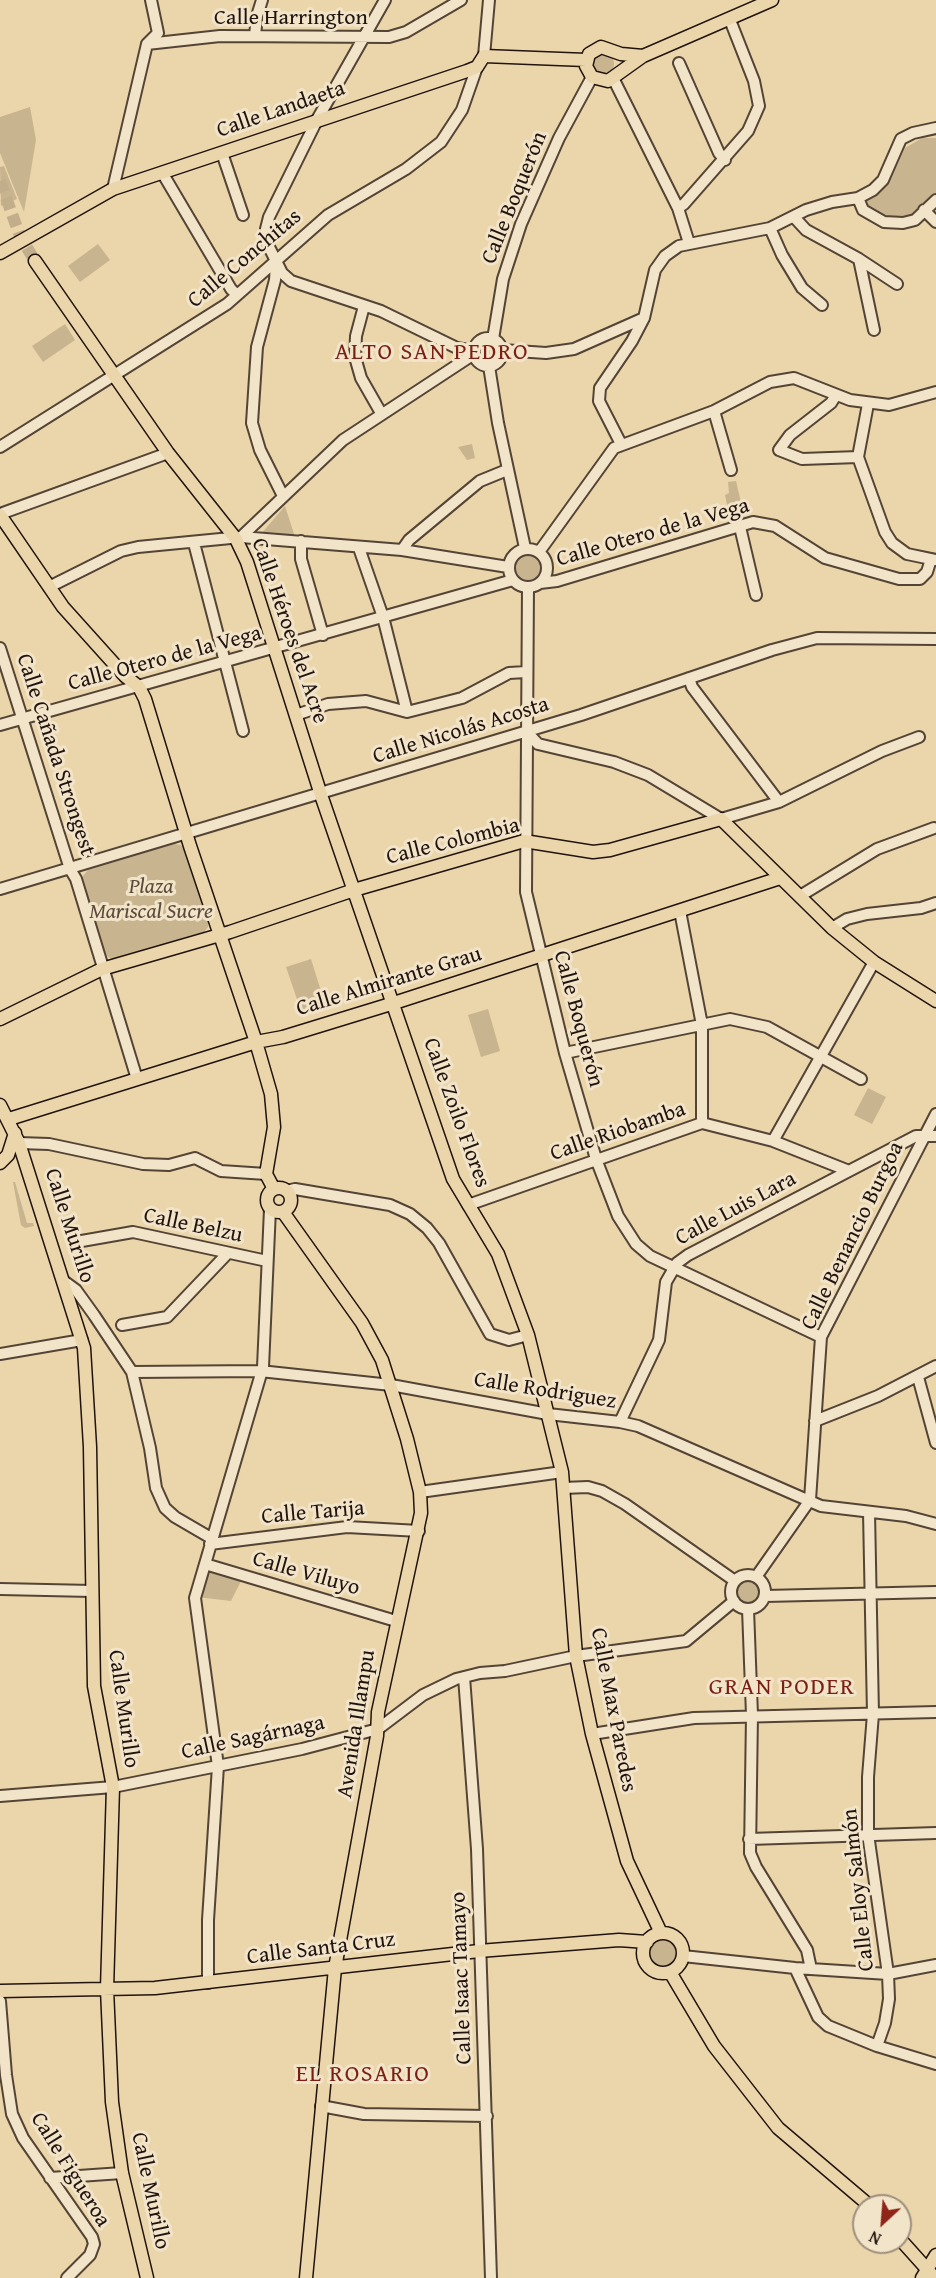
<!DOCTYPE html>
<html>
<head>
<meta charset="utf-8">
<style>
  body { margin:0 }
  #map { position:relative; width:936px; height:2278px; overflow:hidden; background:#ebd5ab; font-family:"Gentium Book Plus",serif }
  canvas { display:block }
  .north { position:absolute; left:852px; top:2194px; width:60px; height:60px; box-sizing:border-box; background:#f2e4c8; border:2px solid #9e907e; border-radius:50%; rotate:206deg; font-size:16px; font-weight:700; line-height:24px; text-align:center; color:#21130e }
  .north::after { content:''; display:block; margin:auto; width:21px; height:27px; background:#8f2418; clip-path:polygon(50% 0,100% 100%,50% 72%,0 100%) }
</style>
</head>
<body>
<div id="map">
<canvas width="936" height="2278"></canvas>
<div class="north">N</div>
</div>
<script>
const c = document.querySelector('canvas').getContext('2d');
c.lineJoin = 'round';
function fill(path, color) { c.fillStyle = color; c.fill(path, 'evenodd'); }
const toPath = rows => new Path2D(rows.map(r => 'M' + r).join(''));
function strokePath(path, color, width, dash) { c.strokeStyle = color; c.lineWidth = width; c.lineCap = dash ? 'butt' : 'round'; c.setLineDash(dash || []); c.stroke(path); }
function write(font, color, halo, rows, align = 'center') {
  c.font = font + ' "Gentium Book Plus",serif'; c.lineWidth = 6; c.setLineDash([]); c.textBaseline = 'middle'; c.strokeStyle = halo; c.fillStyle = color; for (const [text, x, y, turn = 0] of rows) {
    c.save(); c.translate(x, y); c.rotate((+turn || 0) * Math.PI / 180); c.textAlign = isNaN(turn) ? turn : align; if (halo) c.strokeText(text, 0, 0); c.fillText(text, 0, 0); c.restore();
  }
}
fill(toPath([
  '592 64a11 11 0 1 1 22 0a11 11 0 1 1-22 0Z',
  [30,107,36,140,24,212,0,153,0,117],
  [922,138,936,138,936,197,907,218,890,218,869,208,864,203,882,190,891,179,905,148],
  [4,166,17,199,1,206,0,167],
  [98,244,110,260,80,282,68,266],
  [65,324,75,340,43,362,32,346],
  '479 352a9 9 0 1 1 18 0a9 9 0 1 1-18 0Z',
  [472,444,475,458,467,460,458,447],
  [736,481,745,520,726,524,730,519,725,495,729,493,728,482],
  [285,506,295,537,261,534],
  '511 568a17 17 0 1 1 34 0a17 17 0 1 1-34 0Z',
  [174,844,181,845,186,851,208,920,208,927,204,932,113,959,108,957,104,953,83,883,83,876,88,870],
  [311,959,325,1004,301,1011,286,967],
  [488,1009,500,1051,481,1057,468,1015],
  [868,1088,886,1097,872,1124,854,1115],
  [13,1182,15,1182,27,1223,33,1223,34,1226,25,1228,21,1225],
  [210,1566,243,1577,231,1601,197,1597],
  '737 1593a12 12 0 1 1 24 0a12 12 0 1 1-24 0Z',
  '648 1953a15 15 0 1 1 30 0a15 15 0 1 1-30 0Z'
]), '#c9b490');
strokePath(toPath([
  [0,181,20,236,35,261]
]), '#c3ae8c', 12, [12, 6]);
const minor = toPath([
  [385,0,318,118,269,217,266,229,267,243,282,273,291,281,381,311,457,348,474,351],
  [255,36,257,16,262,0],
  [147,44,220,36,389,37,406,32,461,0],
  [484,56,489,0],
  [679,63,719,153,725,160],
  [613,78,678,208,689,243],
  [222,153,243,215],
  [163,174,231,289,237,295],
  [113,189,147,44,158,33,151,0],
  [858,198,863,210,884,222,903,223,915,220,936,200],
  [678,208,684,204,748,131,759,106,754,81,730,20],
  [924,210,936,222],
  [794,217,806,230,859,259,897,284],
  [770,228,782,255,802,288,822,305],
  [859,259,874,330],
  [276,264,275,280,257,347,252,423,260,450,283,496],
  [364,306,356,336,355,357,361,378,381,413],
  '474 352a14 14 0 1 1 28 0a14 14 0 1 1-28 0Z',
  [493,339,503,279,521,224,559,138,592,77],
  [502,350,546,353,574,349,644,318],
  [489,366,498,423,525,548],
  [836,395,831,403,790,435,779,450,802,459,858,457],
  [868,404,858,457,885,532,892,543,907,554,936,560],
  [714,411,731,470],
  [621,444,599,401,600,388,632,341,644,318,655,270,665,256,679,246,770,228,806,210,832,202,858,198,873,190,883,180,901,139,913,133,936,128],
  [0,447,227,304,328,215,406,169,441,142,462,110,477,67],
  [0,514,168,453],
  [740,527,756,595],
  [241,537,343,440,474,354],
  [301,541,301,559,323,635],
  [194,543,243,731],
  [359,548,383,617,407,712],
  '509 568a19 19 0 1 1 38 0a19 19 0 1 1-38 0Z',
  [402,550,409,540,480,481,507,470],
  [539,552,614,448,714,411,770,382,794,378,850,400,889,405,936,392],
  [540,583,557,581,753,522,775,526,825,558,899,579,920,579,927,572,931,559],
  [49,587,121,551,138,547,241,537,402,550,508,567],
  [528,587,526,892,565,1053,596,1159,618,1216,636,1244,650,1256,821,1337],
  [0,648,70,869,76,879,137,1079],
  [689,678,692,687,779,802],
  [296,715,328,704,366,701,407,712,462,698,509,673,526,672],
  [0,725,513,580],
  [526,731,538,744,614,762,648,775,721,819,779,802,882,751,919,737],
  [0,889,581,715,772,650,817,638,936,639],
  [800,896,877,849,934,828],
  [680,911,702,1025,702,1123],
  [832,928,847,919,867,914,921,908,936,903],
  [565,1053,730,1019,767,1027,861,1079],
  [773,1141,874,962],
  [19,1143,49,1144,143,1164,169,1165,195,1158,221,1171,266,1174],
  [286,1191,295,1189,390,1205,410,1214,427,1228,439,1243,490,1334,509,1340,528,1335],
  [468,1205,702,1123,773,1141,849,1171],
  [76,1242,133,1232,267,1261],
  [65,1282,76,1290,94,1315,132,1372,150,1448,156,1488,165,1508,175,1517,211,1538],
  [122,1325,167,1317,227,1254],
  [0,1354,82,1340],
  [132,1372,260,1371,391,1385,548,1414,620,1422,638,1426,821,1506,906,1516,936,1524],
  [918,1377,936,1443],
  [815,1421,878,1396,936,1366],
  [620,1422,659,1340,666,1282,677,1263,688,1255,916,1136,936,1136],
  [563,1488,588,1487,602,1491,625,1504,735,1581],
  [420,1492,562,1472],
  [869,1512,873,1714,868,1777,868,1834,888,1974,889,1999,885,2023,877,2046],
  [210,1544,347,1527,419,1531],
  [205,1564,396,1621],
  '731 1592a17 17 0 1 1 34 0a17 17 0 1 1-34 0Z',
  [756,1577,810,1500,821,1337,936,1114],
  [0,1589,92,1591],
  [765,1596,936,1592],
  [748,1609,752,1715,750,1853,756,1867,807,1950,811,1969],
  [464,1677,477,1849,491,2278],
  [592,1734,694,1718,936,1712],
  [0,1796,113,1787,302,1749,378,1729,423,1695,456,1679,480,1673,505,1671,576,1656,686,1641,734,1601],
  [749,1839,936,1833],
  [683,1956,795,1968,888,1974,936,1965],
  [795,1968,818,2017,828,2026,877,2046,936,2064],
  [208,1983,208,1920,218,1766,195,1598,263,1367,270,1209],
  [0,2001,6,2075,12,2114,23,2138,92,2237,94,2244,90,2255,67,2278],
  [321,2106,364,2114,487,2116],
  [50,2178,122,2173]
]);
const major = toPath([
  [643,56,621,54,601,47,589,54,586,66,592,77,608,81,643,56,772,0],
  [0,253,113,189,467,71,477,67,484,56,586,60],
  [35,261,168,453,236,539,247,562,321,795,453,1179,498,1254,528,1335,562,1472,576,1656,592,1734,627,1861,661,1933],
  [0,515,63,607,125,676,139,687,145,699,190,846,256,1042,271,1094,274,1127,266,1174,274,1189],
  [0,1019,102,969,230,932,354,890,524,841,593,852,610,850,721,819,832,928,874,962,936,1001],
  [0,1105,19,1143,84,1348,90,1447,94,1686,113,1787,107,1989,112,2102,122,2173,147,2278],
  [9,1119,256,1042,283,1037,394,1003,780,878],
  [0,1163,8,1155,15,1133],
  '267 1200a12 12 0 1 1 24 0a12 12 0 1 1-24 0Z',
  [283,1212,362,1323,382,1360,407,1439,420,1492,421,1513,378,1712,377,1736,335,1968,306,2278],
  '643 1953a20 20 0 1 1 40 0a20 20 0 1 1-40 0Z',
  [670,1972,714,2046,778,2128,870,2206],
  [0,1991,155,1988,479,1951,619,1940,647,1942],
  [900,2239,935,2278],
  [922,2278,936,2255]
]);
strokePath(minor, '#544435', 14);
strokePath(major, '#21130e', 15);
strokePath(minor, '#f2e4c8', 10);
strokePath(major, '#ebd5ab', 12);
write('22px', '#21130e', '#f2e4c8', [
  ["Calle Harrington",291,18],
  ["Calle Landaeta",281,110,-19],
  ["Calle Boquerón",515,198,-68],
  ["Calle Conchitas",245,259,-40],
  ["Calle Otero de la Vega",653,533,-16],
  ["Calle Héroes del Acre",289,631,71],
  ["Calle Otero de la Vega",165,659,-15],
  ["Calle Nicolás Acosta",461,731,-17],
  ["Calle Cañada Strongest",55,755,72],
  ["Calle Colombia",453,842,-14],
  ["Calle Almirante Grau",389,982,-17],
  ["Calle Boquerón",578,1019,75],
  ["Calle Zoilo Flores",456,1113,70],
  ["Calle Riobamba",618,1132,-19],
  ["Calle Luis Lara",736,1209,-28],
  ["Calle Murillo",69,1226,72],
  ["Calle Belzu",193,1226,12],
  ["Calle Benancio Burgoa",853,1236,-64],
  ["Calle Rodriguez",545,1391,9],
  ["Calle Tarija",313,1513,-5],
  ["Calle Viluyo",306,1574,16],
  ["Calle Murillo",123,1709,82],
  ["Calle Max Paredes",613,1710,79],
  ["Avenida Illampu",357,1724,-81],
  ["Calle Sagárnaga",253,1738,-12],
  ["Calle Eloy Salmón",859,1890,-96],
  ["Calle Santa Cruz",321,1949,-7],
  ["Calle Isaac Tamayo",462,1978,-92],
  ["Calle Figueroa",70,2170,58],
  ["Calle Murillo",150,2191,78]
]);
write('italic 22px', '#5c4b3c', '#f2e4c8', [
  ["Plaza",151,887],
  ["Mariscal Sucre",151,912]
]);
c.letterSpacing = '1.5px';
write('24px', '#7a1f14', '#f2e4c8', [
  ["ALTO SAN PEDRO",432,353],
  ["GRAN PODER",782,1688],
  ["EL ROSARIO",363,2075]
]);
c.letterSpacing = '0px';
</script>
</body>
</html>
